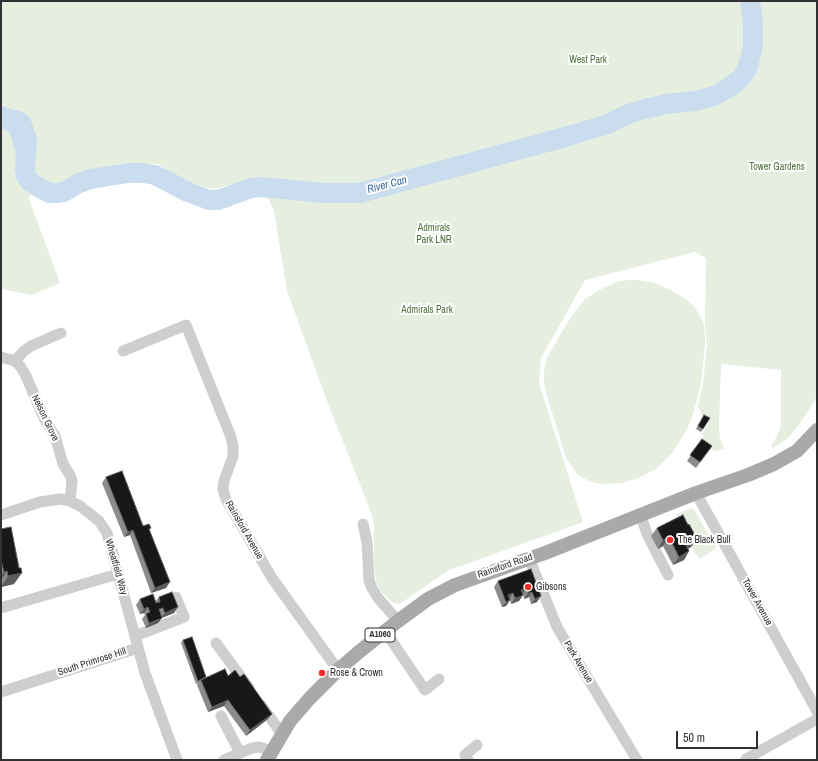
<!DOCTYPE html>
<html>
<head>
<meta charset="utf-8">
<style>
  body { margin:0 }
  #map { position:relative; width:818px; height:761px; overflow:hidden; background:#fff; font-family:"Archivo Narrow",sans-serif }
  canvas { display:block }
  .frame { position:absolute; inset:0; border:2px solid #313131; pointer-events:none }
  .scale { position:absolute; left:676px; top:731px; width:82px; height:18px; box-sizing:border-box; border:2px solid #313131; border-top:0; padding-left:5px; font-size:12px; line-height:14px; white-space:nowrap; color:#313131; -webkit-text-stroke:3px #fff; paint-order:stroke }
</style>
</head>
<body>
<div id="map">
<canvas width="818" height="761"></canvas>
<div class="frame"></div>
<div class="scale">50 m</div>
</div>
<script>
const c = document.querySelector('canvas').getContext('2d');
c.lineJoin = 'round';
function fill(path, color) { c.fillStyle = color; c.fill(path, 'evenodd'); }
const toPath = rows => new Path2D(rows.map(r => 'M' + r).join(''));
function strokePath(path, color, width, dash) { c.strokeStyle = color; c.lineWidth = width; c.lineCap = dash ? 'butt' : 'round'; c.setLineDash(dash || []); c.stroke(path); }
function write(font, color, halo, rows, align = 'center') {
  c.font = font + ' "Archivo Narrow",sans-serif'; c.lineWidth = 4; c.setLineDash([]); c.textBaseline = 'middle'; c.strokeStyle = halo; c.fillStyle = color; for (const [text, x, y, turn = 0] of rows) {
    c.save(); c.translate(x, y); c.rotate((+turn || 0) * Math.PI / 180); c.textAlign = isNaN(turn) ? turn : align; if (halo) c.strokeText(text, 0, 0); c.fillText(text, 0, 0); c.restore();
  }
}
fill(toPath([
  [1,1,817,1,817,397,799,425,787,439,773,448,771,446,777,436,781,426,781,370,721,364,719,427,720,439,724,449,715,451,711,449,706,444,702,434,710,421,701,414,698,406,703,384,707,345,705,322,706,258,695,252,585,280,541,358,539,383,583,522,447,571,400,604,393,603,380,590,376,581,374,568,374,526,372,515,327,401,287,291,274,211,258,177,214,189,208,188,190,184,158,164,125,163,82,173,60,184,56,185,45,182,37,178,14,173,17,180,22,186,31,192,29,199,60,283,32,295,1,289],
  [627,280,638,280,654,283,671,290,684,298,694,306,699,314,703,322,705,332,705,345,701,383,694,411,687,430,672,453,656,469,639,478,622,483,606,484,595,483,585,479,577,474,566,458,546,393,544,383,544,371,546,360,553,347,569,320,585,299,603,288,616,282],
  [693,508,716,548,700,559,691,547,676,514]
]), '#e6efdf');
fill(toPath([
  [1,107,20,111,26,114,30,118,36,135,37,142,36,155,17,152,14,148,10,134,9,132,1,128]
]), '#caddef');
strokePath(toPath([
  [1,116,13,121,18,124,22,131,26,148,25,172,26,176,29,181,40,188,50,193,57,193,64,192,79,183,91,179,128,173,143,173,155,175,188,192,209,200,218,200,251,188,262,187,323,193,360,193,565,137,605,125,631,113,645,109,666,104,695,101,714,96,730,87,741,78,747,69,753,47,753,23,750,1]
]), '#caddef', 20);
strokePath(toPath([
  [123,351,186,325,231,437,233,446,233,456,224,481,223,490,226,499,272,578,338,670],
  [1,357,15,361,20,366,26,376,44,418,55,436,63,464,70,475,72,481,70,501],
  [15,361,24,351,31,346,61,333],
  [696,493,817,711],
  [1,515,40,502,60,499,70,501,80,506,99,521,107,533,145,673,177,760],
  [641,516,647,534,668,575],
  [363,524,367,542,369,580,372,588,378,598,398,621],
  [529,558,557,627,637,760],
  [1,608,118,574],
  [385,631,425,690,439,679],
  [135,636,184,617,176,597],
  [216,643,249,688],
  [1,692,138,648],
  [261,705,282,734],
  [221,716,240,753],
  [746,759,817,719],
  [224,760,252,748,259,747,273,751],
  [468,760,465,755,477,745]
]), '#cecece', 11);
strokePath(toPath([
  [267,760,290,721,310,698,338,670,360,651,398,621,428,599,455,585,545,553,696,493,748,475,774,464,797,451,817,430]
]), '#a9a9a9', 14);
fill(toPath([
  [702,418,703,429,701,432,696,429],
  [702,439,712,446,696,468,687,461],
  [106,477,143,526,149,530,166,588,151,593,130,535,124,537,102,483],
  [683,515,691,547,688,549,689,551,684,560,673,565,663,546,658,549,651,536,657,528],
  [1,529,14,584,1,587],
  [531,569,537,602,531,604,529,597,524,599,523,594,523,595,519,601,511,604,510,600,506,606,502,607,494,587,498,581],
  [159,597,174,613,162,618,158,623,146,628,142,619,145,615,144,613,140,614,136,605,140,599,156,601],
  [183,640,206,677,228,676,268,719,246,736,224,706,208,712,197,685,198,683,196,684,181,643]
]), '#8c8c8c');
fill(toPath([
  [133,530,130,535,124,537,128,532],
  [669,537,663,546,658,549,663,540],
  [697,539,691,547,684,551,689,542],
  [689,551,684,560,673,565,679,557],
  [7,571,1,580,1,575,4,572],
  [22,573,14,584,1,587,8,576],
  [170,582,166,588,151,593,155,588],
  [526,588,523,594,521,590],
  [532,592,529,597,524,599,528,593],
  [513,593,509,599,508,595],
  [523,595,519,601,511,604,515,598],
  [541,596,537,602,531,604,535,599],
  [510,600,506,606,502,607,506,602],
  [148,607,144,613,140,614,144,609],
  [178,607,174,613,161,618,165,613],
  [162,618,158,623,146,628,149,623],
  [228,700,224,706,208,712,212,707],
  [272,714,268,719,246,736,250,730]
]), '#5d5d5d');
const building = toPath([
  [704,415,710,418,703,429,698,426,704,415],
  [702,439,712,446,700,462,690,455,702,439],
  [122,471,143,526,149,524,151,528,149,529,170,582,155,588,133,530,128,532,106,477,122,471],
  [683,515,688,525,689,524,697,539,689,542,686,536,682,538,689,551,679,557,669,537,663,540,657,528,683,515],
  [11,527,19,568,21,568,22,573,8,576,7,571,4,572,1,560,1,529,11,527],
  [531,569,541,596,535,599,532,592,528,593,526,588,521,590,523,595,519,597,515,598,513,593,508,595,510,600,506,602,498,581,531,569],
  [172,592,178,607,165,613,163,608,159,609,162,618,149,623,146,614,150,612,148,607,144,609,140,599,153,594,156,603,160,602,159,597,172,592],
  [192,637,206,677,198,681,183,640,192,637],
  [225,669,228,676,235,670,240,677,244,674,272,714,250,730,228,700,212,707,201,680,225,669]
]);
fill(building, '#181818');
strokePath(building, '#5d5d5d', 1);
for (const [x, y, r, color] of [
  [670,540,4,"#f12e2a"],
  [528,587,4,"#f12e2a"],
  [322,673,4,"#f12e2a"]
]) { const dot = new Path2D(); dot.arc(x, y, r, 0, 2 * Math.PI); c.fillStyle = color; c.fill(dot); strokePath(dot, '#fff', 1.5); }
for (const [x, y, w] of [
  [380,635,30]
]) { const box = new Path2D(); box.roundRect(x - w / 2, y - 7, w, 14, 3); c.fillStyle = '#fff'; c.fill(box); strokePath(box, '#313131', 1); }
write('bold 9px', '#313131', null, [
  ["A1060",380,635]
]);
write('10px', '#4f713b', '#fff', [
  ["West Park",588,60],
  ["Tower Gardens",777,167],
  ["Admirals",434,228],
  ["Park LNR",434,240],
  ["Admirals Park",427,310]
]);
write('10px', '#313131', '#fff', [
  ["Nelson Grove",45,418,64],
  ["Rainsford Avenue",244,530,60],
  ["Rainsford Road",505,566,-19],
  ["Wheatfield Way",116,567,74],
  ["Tower Avenue",757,602,61],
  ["South Primrose Hill",92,662,-18],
  ["Park Avenue",578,662,59]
]);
write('10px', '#313131', '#fff', [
  ["The Black Bull",678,540],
  ["Gibsons",536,587],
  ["Rose & Crown",330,673]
], 'left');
write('italic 11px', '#386b9a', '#fff', [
  ["River Can",387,185,-15]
]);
</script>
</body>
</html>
